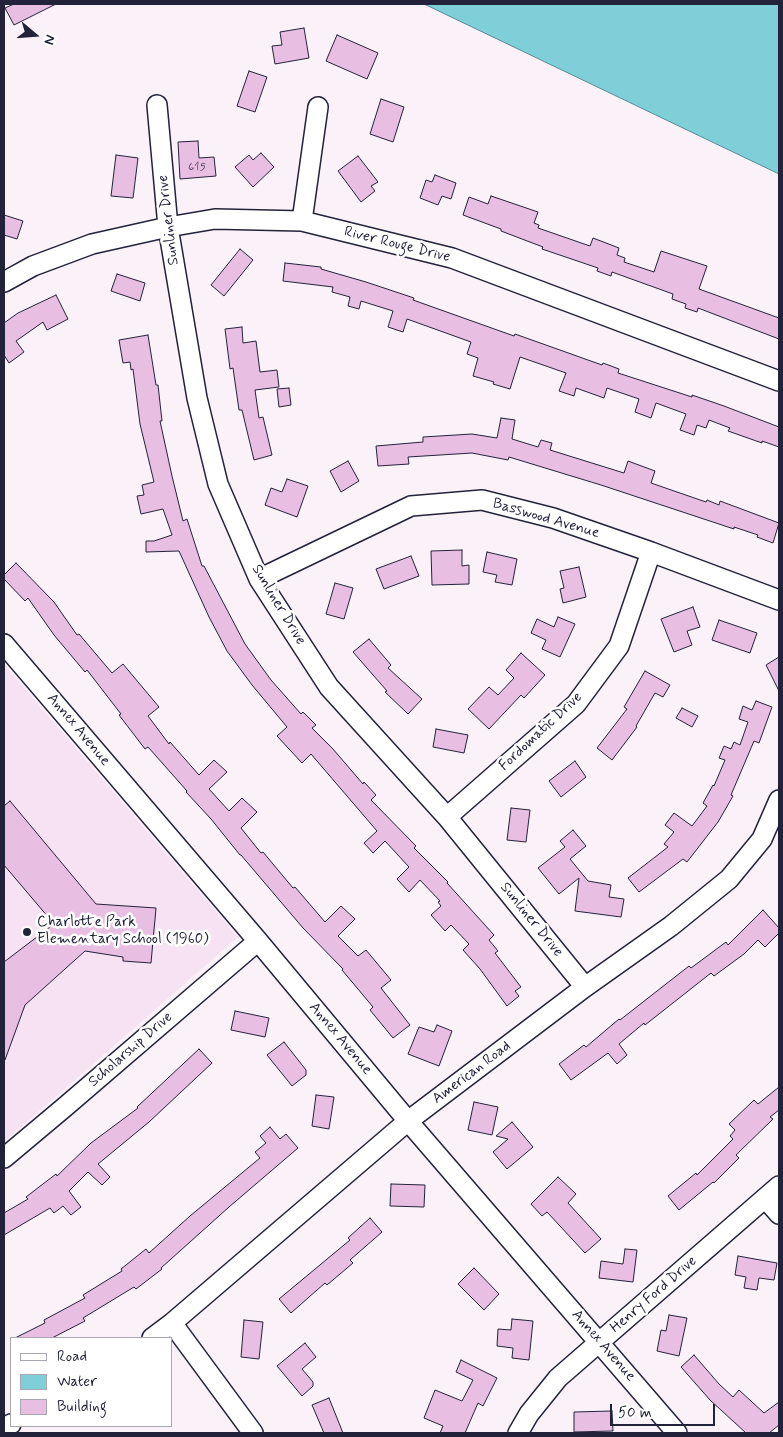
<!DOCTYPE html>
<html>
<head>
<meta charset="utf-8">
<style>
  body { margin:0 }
  #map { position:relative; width:783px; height:1437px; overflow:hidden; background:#fbf2f9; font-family:Mynerve,sans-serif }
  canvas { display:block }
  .frame { position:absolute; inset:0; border:5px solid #22223b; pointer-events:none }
  .legend { position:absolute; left:10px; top:1337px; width:162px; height:90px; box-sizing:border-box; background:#fff; border:1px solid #a7a7b1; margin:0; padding:6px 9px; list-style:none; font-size:15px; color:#22223b }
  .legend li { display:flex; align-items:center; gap:10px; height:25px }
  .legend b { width:25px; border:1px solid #a7a7b1 }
  .north { position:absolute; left:10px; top:10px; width:50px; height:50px; -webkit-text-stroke:4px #fff; paint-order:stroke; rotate:108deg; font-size:14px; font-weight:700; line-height:20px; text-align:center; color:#22223b }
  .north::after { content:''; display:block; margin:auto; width:18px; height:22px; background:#22223b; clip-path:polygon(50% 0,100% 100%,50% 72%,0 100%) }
  .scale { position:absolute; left:610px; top:1404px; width:105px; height:22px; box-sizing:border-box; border:2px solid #22223b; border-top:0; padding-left:6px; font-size:15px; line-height:18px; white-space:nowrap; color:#22223b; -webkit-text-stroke:4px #fff; paint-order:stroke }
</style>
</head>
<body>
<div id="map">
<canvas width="783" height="1437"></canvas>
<div class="frame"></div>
<ul class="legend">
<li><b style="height:6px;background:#fff"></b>Road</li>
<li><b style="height:14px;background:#7ecfd8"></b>Water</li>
<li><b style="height:14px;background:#e9bee3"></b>Building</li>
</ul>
<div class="north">N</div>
<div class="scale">50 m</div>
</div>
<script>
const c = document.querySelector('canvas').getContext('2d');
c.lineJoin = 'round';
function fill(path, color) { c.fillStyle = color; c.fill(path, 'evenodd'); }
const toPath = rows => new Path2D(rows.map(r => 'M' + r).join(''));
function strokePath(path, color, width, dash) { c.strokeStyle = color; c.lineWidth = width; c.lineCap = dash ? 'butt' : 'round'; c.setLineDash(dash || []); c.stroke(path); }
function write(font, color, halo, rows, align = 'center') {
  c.font = font + ' Mynerve,sans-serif'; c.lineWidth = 5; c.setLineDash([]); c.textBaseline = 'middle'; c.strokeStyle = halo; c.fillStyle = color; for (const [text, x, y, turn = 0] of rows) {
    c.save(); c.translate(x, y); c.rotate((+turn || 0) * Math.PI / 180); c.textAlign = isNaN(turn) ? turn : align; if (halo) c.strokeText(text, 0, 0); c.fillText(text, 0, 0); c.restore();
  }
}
fill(toPath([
  [4,664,238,937,4,1142]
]), '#f6e2f2');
const water = toPath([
  [424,4,779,4,779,174,424,4]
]);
fill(water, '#7ecfd8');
strokePath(water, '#598a99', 1);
const building = toPath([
  [14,4,56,4,14,25,5,8,14,4],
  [304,28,309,58,275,64,272,46,282,45,280,32,304,28],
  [337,35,378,53,367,79,326,61,337,35],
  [249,71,267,77,255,112,237,106,249,71],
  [381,99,404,107,393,142,370,134,381,99],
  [198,141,199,158,214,157,216,176,180,179,178,142,198,141],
  [261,153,274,167,253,187,235,167,249,155,253,160,261,153],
  [116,155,138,158,133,198,111,196,116,155],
  [358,156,378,182,371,186,375,191,361,202,338,171,358,156],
  [435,175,456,183,451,199,442,196,438,205,420,198,426,180,432,182,435,175],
  [491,196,538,212,534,223,539,225,538,228,590,246,593,238,619,248,617,255,625,258,624,262,654,272,661,251,707,266,699,289,779,318,779,339,698,308,697,312,685,308,686,304,672,299,673,294,612,272,611,276,597,271,598,268,542,249,543,247,501,231,501,229,463,215,469,197,488,204,491,196],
  [4,215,23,221,17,239,4,235,4,215],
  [240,249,253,260,224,296,211,285,240,249],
  [285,263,321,267,321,269,366,282,414,298,413,300,514,336,515,334,602,365,603,363,619,369,618,373,692,397,692,395,724,406,779,427,779,447,762,441,762,443,728,431,730,428,709,420,706,428,697,425,694,435,680,430,686,414,656,403,651,418,635,412,639,399,607,388,604,398,576,388,574,396,559,391,566,373,520,357,510,389,493,384,494,382,473,376,478,358,467,354,471,342,407,319,403,332,388,327,393,311,361,301,359,309,348,306,350,297,332,292,333,287,283,281,285,263],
  [117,274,145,283,140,301,111,291,117,274],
  [56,295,68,319,47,330,43,322,16,341,24,352,9,363,4,355,4,323,18,313,56,295],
  [242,327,243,343,256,341,260,372,277,370,279,387,255,390,259,418,263,417,272,455,254,460,242,410,239,410,233,368,230,369,225,329,242,327],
  [148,335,156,385,158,385,162,421,160,421,172,476,183,521,187,519,202,566,204,566,245,644,271,680,301,714,303,712,316,725,312,728,333,749,363,784,364,782,376,795,371,800,416,846,414,848,448,882,447,883,494,935,489,940,498,951,495,953,521,987,515,991,519,996,507,1006,480,969,463,950,469,944,451,925,445,931,431,915,441,906,438,902,440,901,420,880,409,892,397,879,409,867,385,841,373,853,364,843,377,831,311,754,302,763,277,736,287,727,252,685,227,651,209,617,179,551,146,552,146,541,154,541,172,535,163,509,141,514,137,496,144,495,142,485,154,482,140,424,133,369,131,370,130,362,123,363,119,340,148,335],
  [289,388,291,405,279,407,277,389,289,388],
  [501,418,515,420,512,439,538,447,541,440,552,443,550,450,624,473,628,461,655,471,651,483,706,502,707,500,719,505,720,501,779,523,773,543,757,537,758,535,734,527,734,529,601,485,509,457,508,460,472,453,408,457,409,464,378,466,376,446,423,442,423,437,472,434,497,438,501,418],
  [348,461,359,481,341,492,330,471,348,461],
  [287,479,308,486,297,517,265,505,271,488,282,492,287,479],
  [462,550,462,566,469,565,469,584,432,585,431,551,462,550],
  [487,552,517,559,512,585,495,582,497,575,483,572,487,552],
  [411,556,419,576,384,589,376,569,411,556],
  [16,563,54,602,77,635,79,634,112,673,123,664,159,707,148,716,169,744,170,742,199,775,214,760,227,772,209,789,229,811,242,798,257,812,241,828,261,853,263,852,293,888,295,887,325,922,341,906,355,919,338,936,358,956,366,950,391,980,381,988,410,1025,393,1038,370,1010,373,1007,342,970,343,969,303,928,241,855,240,855,211,819,186,792,187,791,148,747,145,749,119,715,121,714,87,670,85,672,54,635,28,598,25,601,4,579,4,575,16,563],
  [579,567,586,597,563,603,560,589,564,588,560,571,579,567],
  [335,583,353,588,344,619,326,614,335,583],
  [693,607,700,627,687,631,692,645,674,652,661,619,693,607],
  [558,617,575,624,560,657,542,649,546,640,531,633,537,619,554,627,558,617],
  [719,620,757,633,750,653,712,640,719,620],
  [369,639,391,665,388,668,422,699,408,714,385,692,387,691,353,652,369,639],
  [521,653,545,675,524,698,521,695,489,729,468,709,489,687,498,695,514,678,506,670,521,653],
  [779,657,779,691,766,665,779,657],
  [645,671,670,685,663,697,655,693,636,726,637,727,612,760,597,748,627,709,624,707,645,671],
  [756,701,772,707,759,743,754,741,731,795,733,796,718,822,687,862,683,859,639,892,628,878,668,847,664,844,674,832,665,825,674,813,692,826,707,806,703,803,713,785,714,786,725,760,719,758,724,746,731,749,734,742,740,745,748,722,739,719,743,706,752,710,756,701],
  [682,708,698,716,692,727,676,718,682,708],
  [436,729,468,735,464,753,433,747,436,729],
  [575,761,586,777,561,797,549,781,575,761],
  [10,801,96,904,156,908,151,963,123,961,123,957,85,951,25,1005,5,1060,4,1060,4,962,54,924,4,865,4,806,10,801],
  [511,808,530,810,526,842,507,840,511,808],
  [573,830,586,846,570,859,588,881,611,885,609,897,624,899,621,917,575,911,579,878,559,894,538,868,565,847,560,841,573,830],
  [763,910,779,928,779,933,765,947,758,940,744,954,714,976,711,973,645,1025,644,1023,619,1044,627,1055,617,1064,608,1053,571,1080,559,1064,584,1045,586,1047,619,1019,620,1020,689,966,691,968,726,942,728,945,763,910],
  [235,1011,269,1018,265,1037,231,1030,235,1011],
  [437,1025,452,1031,439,1066,408,1054,419,1027,434,1032,437,1025],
  [284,1042,306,1070,306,1075,292,1086,267,1055,284,1042],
  [199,1049,212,1063,149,1122,98,1164,110,1177,102,1185,88,1172,69,1191,81,1207,71,1215,63,1206,54,1213,50,1208,4,1235,4,1213,28,1199,26,1197,56,1174,57,1176,91,1143,138,1108,137,1107,199,1049],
  [779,1087,779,1110,770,1117,773,1119,736,1155,739,1158,714,1183,713,1182,679,1210,668,1196,696,1173,697,1175,733,1139,730,1136,735,1130,729,1124,754,1100,758,1104,779,1087],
  [316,1095,334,1097,329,1129,312,1126,316,1095],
  [474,1102,498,1107,492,1135,468,1130,474,1102],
  [512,1122,533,1147,507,1169,493,1152,508,1139,496,1136,512,1122],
  [270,1127,280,1139,286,1134,298,1148,229,1207,161,1268,162,1269,136,1289,134,1287,83,1318,85,1321,52,1338,15,1338,45,1323,44,1320,85,1298,83,1295,122,1271,121,1269,146,1249,149,1253,190,1216,260,1158,255,1152,266,1143,260,1136,270,1127],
  [558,1177,576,1194,568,1203,601,1239,585,1253,547,1212,542,1216,531,1204,558,1177],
  [391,1184,425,1185,424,1207,390,1206,391,1184],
  [370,1218,382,1232,350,1260,353,1263,327,1285,325,1283,291,1313,279,1299,350,1240,348,1238,370,1218],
  [625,1249,637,1250,633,1282,599,1278,601,1261,623,1264,625,1249],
  [738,1256,777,1263,774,1280,759,1278,757,1290,744,1288,746,1277,735,1275,738,1256],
  [474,1268,499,1294,484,1310,458,1284,474,1268],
  [669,1315,687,1318,679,1356,657,1351,661,1330,666,1331,669,1315],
  [512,1319,533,1321,529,1360,512,1358,513,1348,497,1346,498,1329,511,1330,512,1319],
  [244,1320,263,1322,259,1359,241,1357,244,1320],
  [305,1343,316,1357,302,1369,313,1382,313,1386,302,1396,277,1366,305,1343],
  [694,1355,719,1384,733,1397,739,1390,764,1413,779,1402,779,1425,769,1433,746,1433,710,1400,681,1367,694,1355],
  [461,1360,497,1378,483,1406,478,1403,465,1433,440,1433,443,1426,424,1418,435,1390,462,1401,473,1380,456,1372,461,1360],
  [329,1398,343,1433,324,1433,312,1405,329,1398],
  [612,1411,613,1431,574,1432,574,1412,612,1411]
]);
fill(building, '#e9bee3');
strokePath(building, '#22223b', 1);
const minor = toPath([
  [157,105,168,227,197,398,218,484,259,579,329,687,447,817,585,987],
  [302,221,318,107],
  [4,282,33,266,92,244,168,227,215,219,302,221,452,258,779,381],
  [259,579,411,506,482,500,553,518,651,552,779,600],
  [4,644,258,941,408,1121,677,1433],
  [447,817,576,704,619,646,651,552],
  [4,1158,66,1106,258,941],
  [765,1198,779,1214],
  [172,1323,253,1433],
  [152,1338,172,1323,408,1121,585,987,671,926,729,879,762,839,779,800],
  [4,1428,11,1424],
  [518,1433,529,1414,558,1378,779,1186]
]);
strokePath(minor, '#22223b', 22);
strokePath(minor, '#fff', 19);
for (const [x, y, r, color] of [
  [27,932,5,"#22223b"]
]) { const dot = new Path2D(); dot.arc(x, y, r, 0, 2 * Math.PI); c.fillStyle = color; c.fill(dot); strokePath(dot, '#fff', 2); }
write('12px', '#544965', null, [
  ["615",197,167]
]);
write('15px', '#22223b', '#fff', [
  ["Sunliner Drive",169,220,-97],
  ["River Rouge Drive",397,245,14],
  ["Basswood Avenue",546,519,16],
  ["Sunliner Drive",278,605,59],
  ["Annex Avenue",78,730,50],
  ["Fordomatic Drive",541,732,-43],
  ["Sunliner Drive",531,920,51],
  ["Annex Avenue",340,1039,50],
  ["Scholarship Drive",131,1050,-41],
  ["American Road",472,1073,-37],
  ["Henry Ford Drive",654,1295,-41],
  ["Annex Avenue",603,1346,49]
]);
write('15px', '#22223b', '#fff', [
  ["Charlotte Park",37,923],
  ["Elementary School (1960)",37,940]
], 'left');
</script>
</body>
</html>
